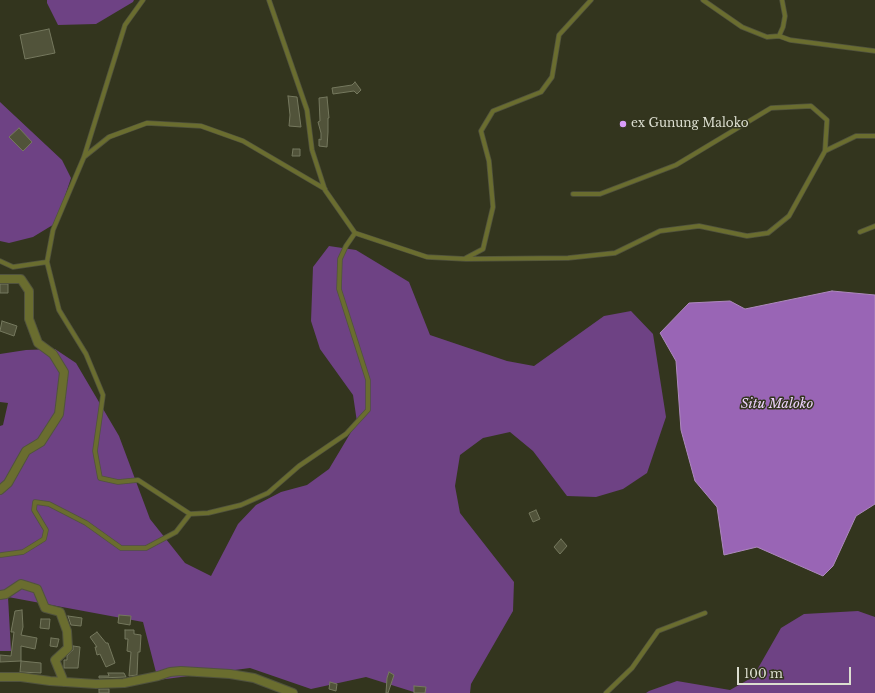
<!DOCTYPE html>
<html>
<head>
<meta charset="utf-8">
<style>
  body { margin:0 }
  #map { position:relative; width:875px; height:693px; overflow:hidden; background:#33351e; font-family:"Libre Baskerville",serif }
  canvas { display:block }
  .scale { position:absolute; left:737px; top:667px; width:114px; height:18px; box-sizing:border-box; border:2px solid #dcded0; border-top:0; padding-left:5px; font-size:12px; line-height:14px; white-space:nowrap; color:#dcded0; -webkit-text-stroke:3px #33351e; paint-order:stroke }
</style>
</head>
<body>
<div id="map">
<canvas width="875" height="693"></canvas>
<div class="scale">100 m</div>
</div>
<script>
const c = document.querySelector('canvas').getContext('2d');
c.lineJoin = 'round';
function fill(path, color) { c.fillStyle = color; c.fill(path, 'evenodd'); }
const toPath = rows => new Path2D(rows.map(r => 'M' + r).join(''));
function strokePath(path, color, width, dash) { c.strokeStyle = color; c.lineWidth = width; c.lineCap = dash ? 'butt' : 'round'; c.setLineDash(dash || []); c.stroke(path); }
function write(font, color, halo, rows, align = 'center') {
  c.font = font + ' "Libre Baskerville",serif'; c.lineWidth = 3; c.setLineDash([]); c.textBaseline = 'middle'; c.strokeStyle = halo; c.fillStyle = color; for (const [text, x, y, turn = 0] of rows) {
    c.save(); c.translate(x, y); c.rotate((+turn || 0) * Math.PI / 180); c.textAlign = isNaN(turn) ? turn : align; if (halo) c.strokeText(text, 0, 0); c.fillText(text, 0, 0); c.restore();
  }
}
fill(toPath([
  [47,0,134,0,133,2,96,24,58,25,47,3],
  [0,102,62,160,71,178,56,223,33,237,9,243,0,241],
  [329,246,356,250,409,282,430,335,507,361,534,366,604,316,631,311,653,334,666,417,647,473,623,489,596,497,567,496,533,451,510,432,483,438,460,455,455,486,460,513,514,582,513,611,471,684,470,693,417,693,366,677,311,689,250,668,158,680,143,622,8,597,11,651,0,651,0,426,3,425,8,403,0,402,0,354,26,350,55,349,76,363,119,436,150,519,185,563,211,576,238,524,256,505,281,492,307,485,329,469,357,422,353,395,320,349,311,321,313,267],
  [858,611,875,617,875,693,646,693,649,691,677,681,730,690,753,677,781,628,804,614]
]), '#6e4284');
const water = toPath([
  [832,291,875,295,875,504,856,516,833,566,823,576,757,547,724,555,717,507,695,481,681,430,676,361,660,333,689,303,730,301,745,309,832,291]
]);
fill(water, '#9965b5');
strokePath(water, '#ad89bd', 1);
const building = toPath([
  [49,29,55,53,25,59,20,35,49,29],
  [355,82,361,90,357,94,354,91,333,94,332,88,352,85,355,82],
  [288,96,297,97,301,127,289,126,290,115,288,96],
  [327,97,329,118,328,118,328,132,327,147,319,146,319,139,321,140,321,133,318,122,320,121,319,98,327,97],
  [19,128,32,142,23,151,9,137,19,128],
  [293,149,300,149,300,156,292,156,293,149],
  [0,284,8,284,8,293,0,293,0,284],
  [2,321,17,326,14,336,0,331,2,321],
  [536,510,540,519,533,522,529,513,536,510],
  [561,539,567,546,560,554,554,547,561,539],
  [22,610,23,627,21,635,37,638,35,649,21,646,21,661,0,662,0,655,11,656,14,632,11,632,15,611,22,610],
  [119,615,131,616,130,625,118,623,119,615],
  [68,616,82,618,81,626,71,625,68,616],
  [41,619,50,619,49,629,40,628,41,619],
  [125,630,134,630,134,634,141,635,140,652,138,652,137,675,129,676,131,652,127,651,128,639,125,639,125,630],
  [97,632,106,643,108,643,115,663,106,667,100,654,97,655,95,647,97,647,90,637,97,632],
  [51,638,59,639,57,647,50,646,51,638],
  [73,646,80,647,78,668,64,668,64,660,67,660,67,656,73,650,73,646],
  [21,661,41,663,41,673,20,672,21,661],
  [389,672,394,675,388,693,386,693,387,678,389,672],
  [108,673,124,673,126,677,99,678,99,676,109,676,108,673],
  [330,682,337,684,336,691,329,689,330,682],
  [414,686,426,687,425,693,414,693,414,686],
  [99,689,109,689,109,693,99,693,99,689]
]);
fill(building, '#51533a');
strokePath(building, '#75785e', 1);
const service = toPath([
  [143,0,125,25,84,157,53,230,47,262,59,310,86,354,103,395,95,451,100,478,118,482,138,480,190,514,208,513,241,505,268,493,299,466,346,434,368,410,368,380,339,289,340,259,346,246,355,233],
  [269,0,307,110,312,150,325,190,355,233,427,257,466,259,568,258,615,253,660,231,699,226,747,236,768,233,789,216,825,151,827,120,811,106,771,108,676,165,600,194,573,194],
  [703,0,742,27,767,37,779,36,783,27,785,16,782,0],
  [779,36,790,40,875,51],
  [825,151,856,136,875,136],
  [84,157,109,137,147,123,201,126,243,141,325,189],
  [860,232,875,226],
  [466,258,483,249,493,207,489,161,481,131,493,111,541,92,552,77,559,35,591,0],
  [0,261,13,267,47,262],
  [1,555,23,552,44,539,46,530,34,510,35,502,49,504,86,523,121,548,146,548,176,532,190,514],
  [606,693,632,668,658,631,705,613]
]);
const minor = toPath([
  [0,279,21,279,29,291,29,319,38,343,53,354,64,372,59,414,41,442,26,451,8,483,0,490],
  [0,595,6,594,21,584,37,589,45,608,60,612,67,631,68,648,55,660,64,682],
  [0,677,21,677,50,681,96,684,124,683,158,676,170,672,181,671,230,674,254,678,293,693]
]);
strokePath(service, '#51533e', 5.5);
strokePath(minor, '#51533e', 10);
strokePath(service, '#6a6d2f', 4);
strokePath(minor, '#6a6d2f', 8);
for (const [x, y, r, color] of [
  [623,124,4,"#d89bf8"]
]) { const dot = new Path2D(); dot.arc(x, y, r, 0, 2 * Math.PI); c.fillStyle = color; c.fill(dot); strokePath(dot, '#33351e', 1.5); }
write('12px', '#dcded0', '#33351e', [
  ["ex Gunung Maloko",631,124]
], 'left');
write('italic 13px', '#edd2fc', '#33351e', [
  ["Situ Maloko",777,404]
]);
</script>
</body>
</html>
